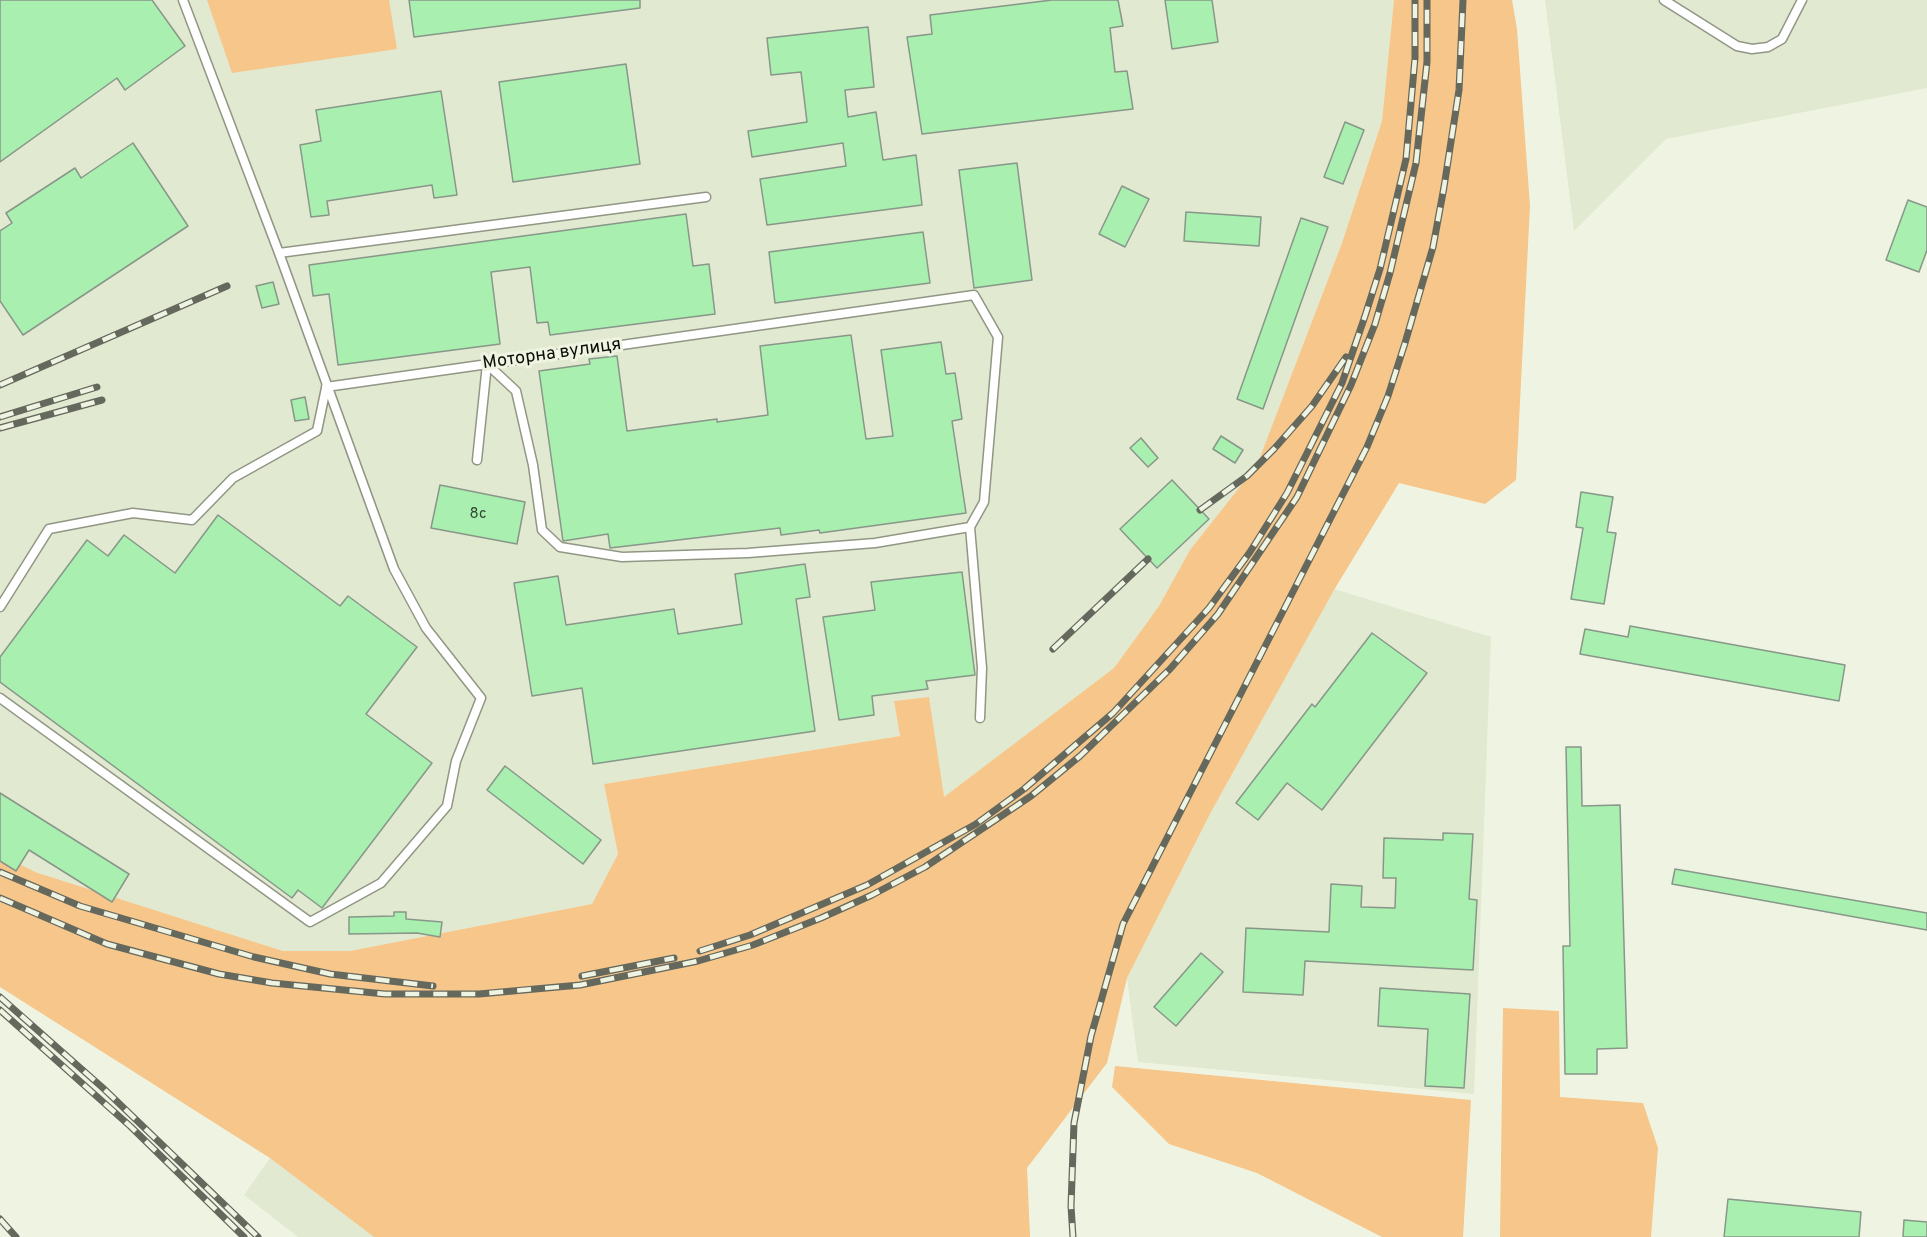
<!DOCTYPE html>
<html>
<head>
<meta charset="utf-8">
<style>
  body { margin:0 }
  canvas { display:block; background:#eef4e1 }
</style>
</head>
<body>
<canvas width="1927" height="1237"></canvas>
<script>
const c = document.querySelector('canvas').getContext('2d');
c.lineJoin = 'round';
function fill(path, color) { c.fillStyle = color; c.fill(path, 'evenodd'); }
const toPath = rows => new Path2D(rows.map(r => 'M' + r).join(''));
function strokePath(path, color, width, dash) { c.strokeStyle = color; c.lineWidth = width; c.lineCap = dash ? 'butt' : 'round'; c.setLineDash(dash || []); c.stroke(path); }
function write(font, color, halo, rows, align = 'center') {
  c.font = font + ' Overpass,sans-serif'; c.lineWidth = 6; c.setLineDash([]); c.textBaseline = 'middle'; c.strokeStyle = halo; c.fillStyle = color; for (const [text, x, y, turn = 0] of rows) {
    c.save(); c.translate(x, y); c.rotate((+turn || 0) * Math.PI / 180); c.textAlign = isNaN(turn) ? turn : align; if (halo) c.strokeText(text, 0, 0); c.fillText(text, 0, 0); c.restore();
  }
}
fill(toPath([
  [0,0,1394,0,1382,121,1342,243,1257,465,1190,550,1159,606,1114,668,943,798,929,697,894,701,900,736,604,784,618,854,592,904,350,951,283,951,35,872,0,854],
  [1545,0,1927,0,1927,88,1666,139,1574,231],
  [1334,589,1491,637,1474,1094,1138,1062,1127,978,1211,812],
  [270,1158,374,1237,298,1237,244,1195]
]), '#e1e9d0');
fill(toPath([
  [207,0,389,0,397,49,232,73],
  [1394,0,1512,0,1517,29,1530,206,1516,480,1485,504,1399,483,1334,590,1211,812,1127,978,1107,1063,1027,1168,1030,1237,374,1237,270,1158,0,987,0,854,35,872,283,951,350,951,592,904,618,854,604,784,900,736,894,701,929,697,944,797,1114,668,1159,606,1190,550,1257,465,1342,243,1382,121],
  [1503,1008,1559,1011,1560,1097,1643,1103,1658,1148,1651,1237,1500,1237],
  [1115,1066,1471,1100,1463,1237,1382,1237,1257,1173,1169,1144,1112,1087]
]), '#f6c68b');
const building = toPath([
  [0,0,152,0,185,46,125,90,117,78,0,162,0,0],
  [409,0,640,0,640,8,414,37,409,0],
  [1052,0,1118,0,1123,26,1110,28,1115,72,1127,71,1133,109,922,134,907,37,932,34,930,15,1052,0],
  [1165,0,1212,0,1218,42,1172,49,1165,0],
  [868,27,874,87,845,90,848,117,876,112,883,160,916,155,922,205,767,225,760,179,846,166,843,143,752,157,748,131,807,122,801,72,771,75,767,38,868,27],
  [626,64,640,164,513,182,499,82,626,64],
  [441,91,457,195,434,198,432,185,327,201,329,215,311,217,300,145,321,141,316,110,441,91],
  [1345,122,1364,130,1343,184,1324,177,1345,122],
  [133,143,188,226,23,335,0,301,0,231,12,223,6,213,75,168,81,178,133,143],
  [1017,163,1032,280,974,288,959,170,1017,163],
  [1122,186,1149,199,1125,247,1099,234,1122,186],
  [1908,200,1927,207,1927,250,1919,272,1886,260,1908,200],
  [1186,212,1261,217,1259,246,1184,241,1186,212],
  [686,214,693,266,709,264,715,314,550,335,548,322,537,323,530,267,491,272,500,344,338,365,329,294,313,296,309,265,686,214],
  [1301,218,1328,227,1263,409,1237,399,1301,218],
  [923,232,930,283,775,303,769,252,923,232],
  [273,282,279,304,262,308,256,286,273,282],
  [851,335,866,439,893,436,881,350,941,342,946,374,955,373,962,419,952,421,966,513,820,533,819,530,781,535,780,528,610,548,608,534,563,541,539,371,590,364,589,359,617,356,627,431,717,419,717,422,768,415,760,346,851,335],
  [305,397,309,419,295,421,291,400,305,397],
  [1221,436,1243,450,1235,463,1213,449,1221,436],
  [1141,438,1158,458,1148,467,1130,448,1141,438],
  [1172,480,1209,519,1157,568,1120,529,1172,480],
  [440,485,525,502,517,544,431,528,440,485],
  [1581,492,1613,497,1607,532,1616,533,1604,604,1571,599,1583,528,1576,527,1581,492],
  [218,515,340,606,348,596,417,647,366,714,432,763,322,908,298,890,292,898,0,682,0,657,87,540,108,556,124,535,175,573,218,515],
  [805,564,810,597,796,599,815,731,593,764,582,688,532,696,514,583,558,576,566,625,674,609,678,634,742,624,735,574,805,564],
  [962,572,975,675,926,681,928,689,872,696,874,715,839,720,823,617,875,610,871,582,962,572],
  [1630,626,1845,665,1839,701,1580,654,1585,629,1628,637,1630,626],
  [1372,633,1427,673,1322,810,1287,783,1258,820,1236,803,1312,704,1315,707,1372,633],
  [1566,747,1581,747,1582,806,1620,805,1627,1048,1597,1049,1597,1074,1565,1074,1563,946,1570,946,1566,747],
  [505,766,601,840,583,864,487,790,505,766],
  [0,793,129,874,112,902,29,850,16,871,0,861,0,793],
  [1443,833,1473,834,1469,899,1477,900,1473,970,1305,961,1303,995,1243,992,1246,928,1329,932,1331,884,1362,886,1361,907,1395,908,1396,878,1383,878,1384,838,1443,840,1443,833],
  [1675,869,1927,913,1927,930,1672,884,1675,869],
  [394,912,406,912,406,919,442,922,440,937,417,933,349,934,349,917,394,916,394,912],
  [1201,953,1223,972,1176,1026,1154,1007,1201,953],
  [1380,988,1470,994,1464,1088,1425,1086,1428,1029,1378,1026,1380,988],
  [1728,1199,1861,1212,1859,1237,1724,1237,1728,1199],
  [1904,1220,1927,1222,1927,1237,1903,1237,1904,1220]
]);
fill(building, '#a8efb0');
strokePath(building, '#889789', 1.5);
const service = toPath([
  [1664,0,1737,46,1752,49,1768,47,1782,39,1802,0],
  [279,253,706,197],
  [326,387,974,295,998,337,984,502,970,527,875,543,748,553,622,557,560,547,542,530,533,465,516,391,487,364,477,460],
  [970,527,982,668,980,718],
  [0,607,49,529,133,513,192,520,233,478,317,431,326,388],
  [0,698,310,922,381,883,447,806,456,761,481,698,426,628,394,569,279,253,183,0]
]);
strokePath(service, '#919685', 11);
strokePath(service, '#fff', 8);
const rail = toPath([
  [0,385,227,286],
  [0,417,97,387],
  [0,428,102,400],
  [1200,510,1247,476,1274,449,1312,406,1346,357],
  [1053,649,1148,559],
  [0,872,80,906,254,957,330,974,433,986],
  [0,898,107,944,219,974,272,983,385,994,479,994,580,985,698,961,753,945,821,918,872,895,925,867,1031,796,1080,756,1170,669,1218,614,1297,497,1351,385,1375,324,1390,273,1416,163,1427,62,1427,0],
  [700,951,750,935,867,885,976,824,1024,789,1113,713,1209,608,1250,552,1287,493,1342,383,1365,316,1380,269,1406,159,1415,58,1415,0],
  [582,976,674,958],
  [0,997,103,1088,258,1237],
  [0,1010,130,1126,244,1237],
  [0,1219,16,1237],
  [1073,1237,1071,1206,1074,1123,1091,1036,1123,924,1367,447,1388,396,1405,343,1433,247,1444,187,1459,90,1463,0]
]);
strokePath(rail, '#65685d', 7);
strokePath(rail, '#eef4e1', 4.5, [14]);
write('15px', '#324631', null, [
  ["8с",478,515]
]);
write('18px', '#0b0d07', '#eef4e1', [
  ["Моторна вулиця",552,355,-8]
]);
</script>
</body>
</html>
